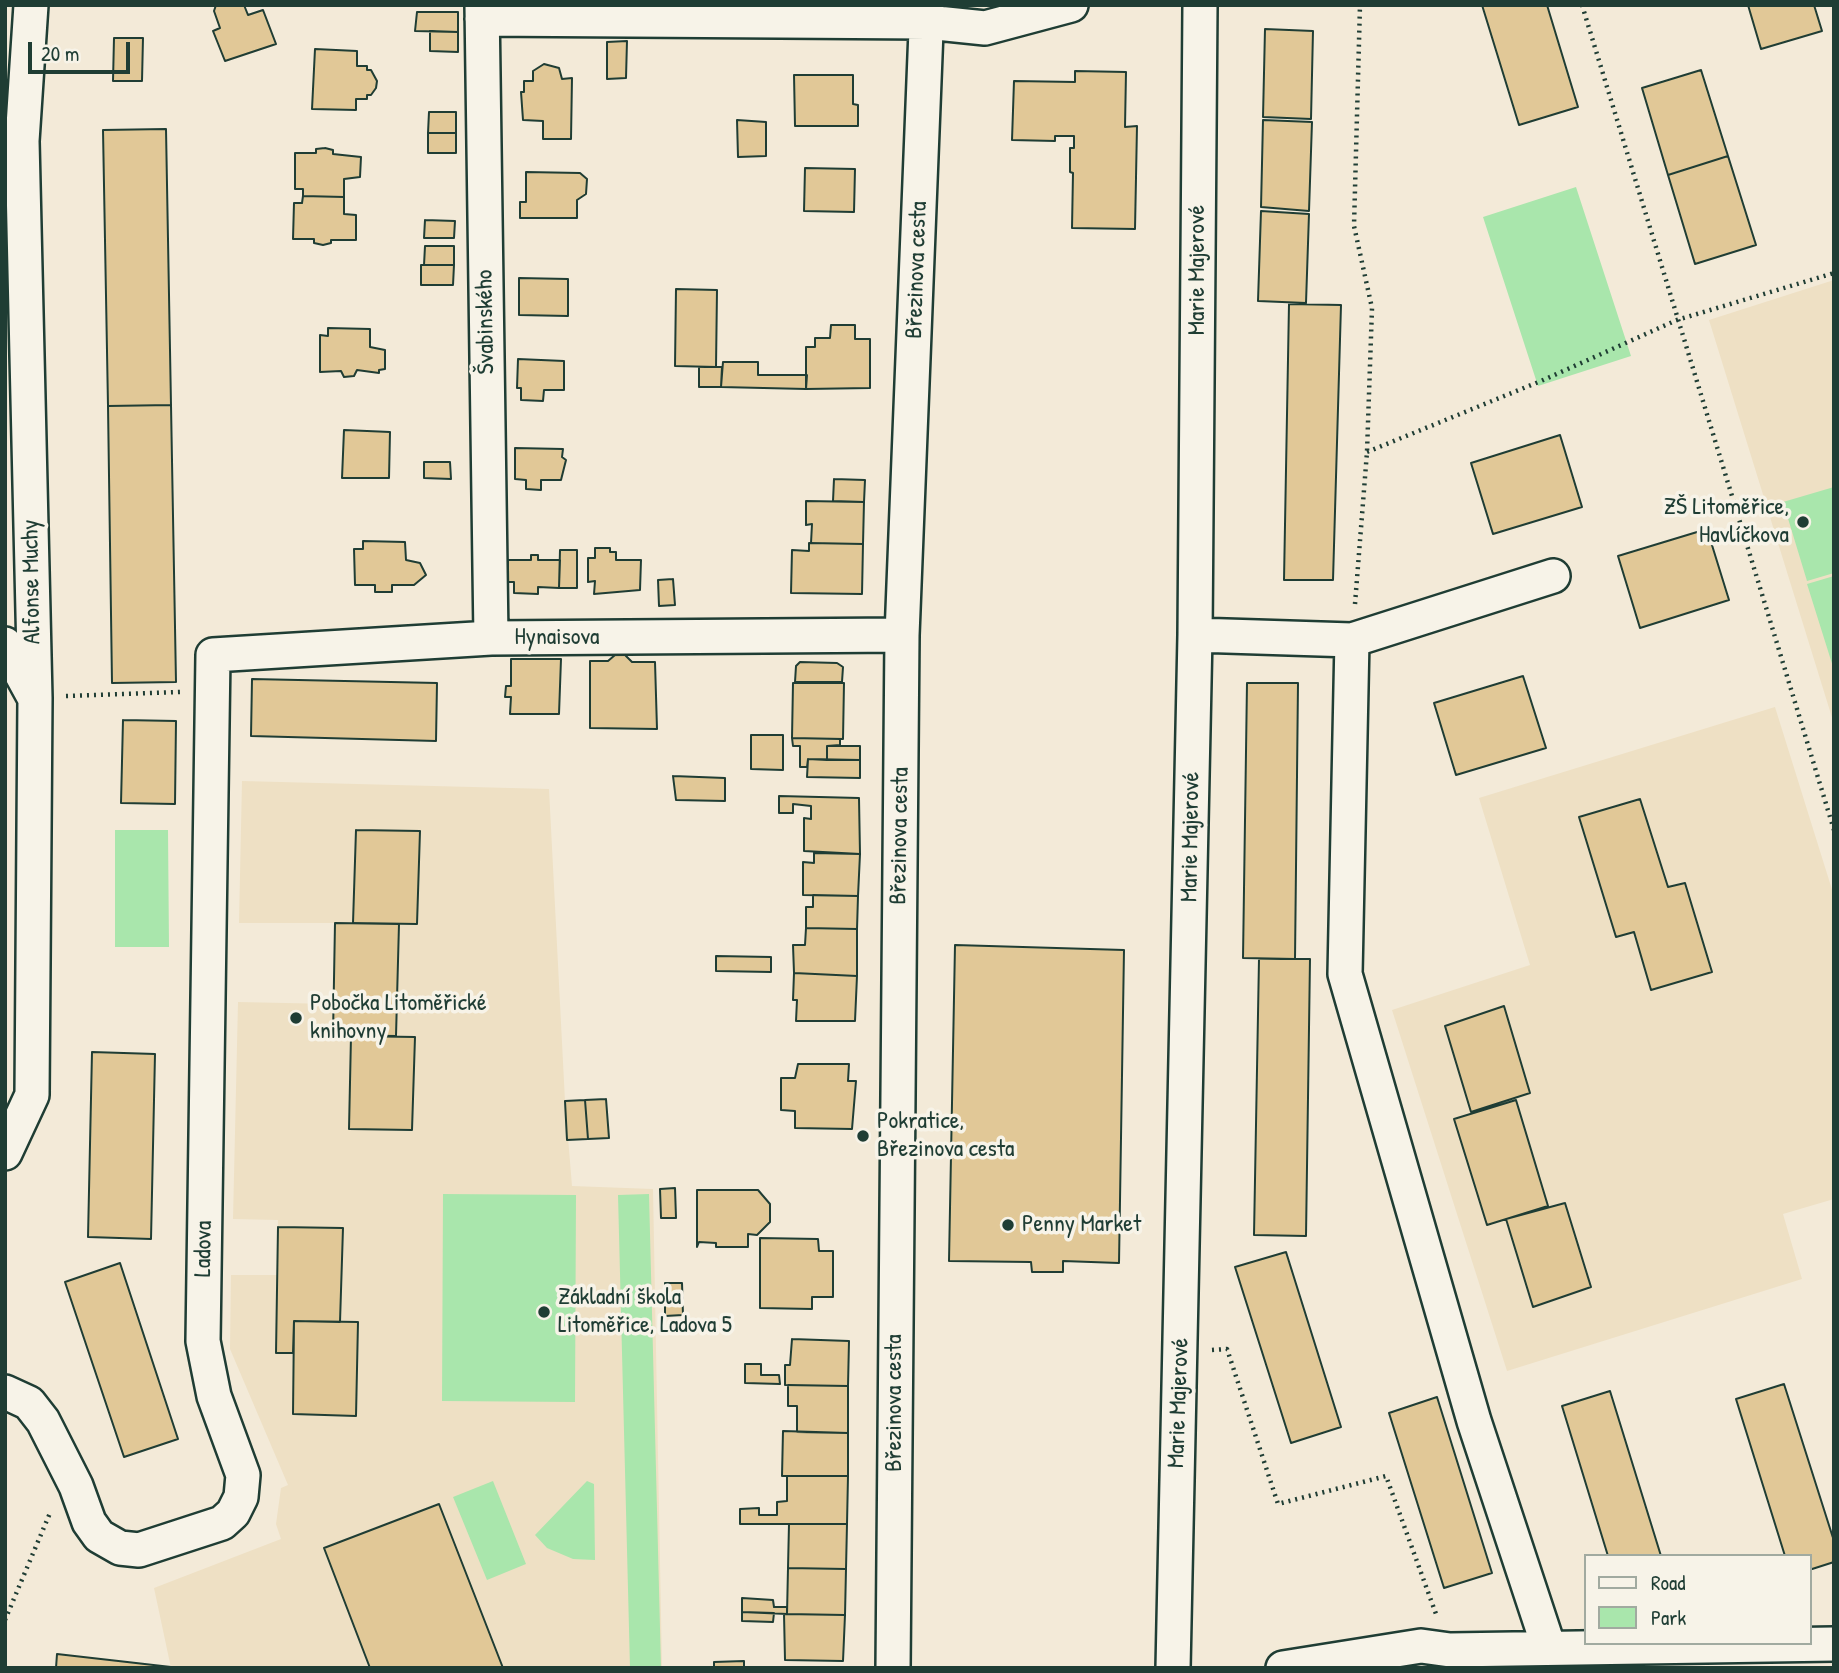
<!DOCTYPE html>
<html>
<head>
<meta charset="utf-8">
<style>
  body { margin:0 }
  #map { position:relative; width:1839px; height:1673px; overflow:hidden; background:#f3ead8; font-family:"Patrick Hand",sans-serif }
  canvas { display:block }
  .frame { position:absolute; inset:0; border:7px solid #1f3d34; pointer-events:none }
  .legend { position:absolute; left:1584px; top:1554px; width:228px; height:91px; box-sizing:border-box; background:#f7f3e8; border:2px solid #a1aaa0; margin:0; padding:9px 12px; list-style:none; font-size:21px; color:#1f3d34 }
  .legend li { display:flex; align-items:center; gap:14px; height:35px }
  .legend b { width:35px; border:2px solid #a1aaa0 }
  .scale { position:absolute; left:28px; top:42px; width:102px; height:32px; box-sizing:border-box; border:4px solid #1f3d34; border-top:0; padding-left:9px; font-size:21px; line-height:24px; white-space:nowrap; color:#1f3d34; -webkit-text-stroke:5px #f7f3e8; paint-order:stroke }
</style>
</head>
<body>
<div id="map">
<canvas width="1839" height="1673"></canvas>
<div class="frame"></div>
<ul class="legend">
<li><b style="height:9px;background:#f7f3e8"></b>Road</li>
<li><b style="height:19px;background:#a9e6ac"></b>Park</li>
</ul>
<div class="scale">20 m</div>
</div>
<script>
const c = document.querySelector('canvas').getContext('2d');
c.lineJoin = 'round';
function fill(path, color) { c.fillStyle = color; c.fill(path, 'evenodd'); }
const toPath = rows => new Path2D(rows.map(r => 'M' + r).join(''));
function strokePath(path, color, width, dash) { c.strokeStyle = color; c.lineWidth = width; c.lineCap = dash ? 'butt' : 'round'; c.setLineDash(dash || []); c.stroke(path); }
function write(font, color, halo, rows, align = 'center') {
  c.font = font + ' "Patrick Hand",sans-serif'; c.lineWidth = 7; c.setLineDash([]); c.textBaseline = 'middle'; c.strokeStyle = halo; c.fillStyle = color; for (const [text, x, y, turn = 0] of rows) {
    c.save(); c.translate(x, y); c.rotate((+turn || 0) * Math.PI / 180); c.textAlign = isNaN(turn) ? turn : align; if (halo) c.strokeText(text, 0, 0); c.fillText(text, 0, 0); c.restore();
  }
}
fill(toPath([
  [1834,280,1834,724,1709,320],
  [1775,707,1834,896,1834,1199,1783,1214,1802,1279,1507,1371,1392,1010,1530,965,1479,798],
  [242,781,549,789,565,1101,572,1186,653,1189,662,1668,171,1668,154,1588,281,1539,276,1524,281,1488,288,1485,230,1349,231,1275,277,1275,278,1220,233,1219,238,1002,333,1004,335,923,239,923]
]), '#eee0c4');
fill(toPath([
  [1576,187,1631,356,1538,386,1483,217],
  [1834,487,1834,573,1807,581,1783,502],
  [1834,576,1834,670,1807,584],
  [115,830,168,830,169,947,115,947],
  [443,1194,576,1195,575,1402,442,1401],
  [649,1194,661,1668,630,1668,618,1195],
  [493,1481,526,1564,487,1580,453,1497],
  [587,1481,594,1484,595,1560,573,1559,547,1548,535,1535]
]), '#a9e6ac');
const building = toPath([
  [229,5,244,5,248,15,263,10,276,44,225,61,213,31,220,28,214,11,216,5,229,5],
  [1482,5,1547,5,1578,107,1519,125,1482,5],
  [1748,5,1814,5,1822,31,1761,49,1748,5],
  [417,12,458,12,458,32,415,31,417,12],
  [1265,29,1313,31,1311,119,1263,117,1265,29],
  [430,31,458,32,458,52,430,51,430,31],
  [114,38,143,38,142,81,113,81,114,38],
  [627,41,626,78,607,79,607,42,627,41],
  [315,49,357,51,357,66,367,66,367,70,371,70,377,81,376,88,371,95,367,95,367,99,356,99,356,110,312,109,315,49],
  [544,64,559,68,562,79,572,78,571,139,543,139,543,121,523,120,521,92,524,92,524,81,533,81,533,71,544,64],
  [1701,70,1728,156,1668,175,1642,88,1701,70],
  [1075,71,1126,72,1125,127,1137,126,1135,229,1072,228,1073,173,1070,172,1070,148,1074,148,1074,136,1055,136,1055,141,1012,140,1014,81,1075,82,1075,71],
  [794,75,853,75,853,104,858,105,858,126,795,126,794,75],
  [429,112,456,112,456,133,428,133,429,112],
  [737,120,766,122,766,156,738,157,737,120],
  [1263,120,1312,122,1309,211,1261,207,1263,120],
  [166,129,171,405,108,406,103,130,166,129],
  [428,133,456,133,456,153,428,153,428,133],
  [325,148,333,150,333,154,361,157,360,177,344,179,344,197,303,196,303,189,295,189,295,153,316,153,316,149,325,148],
  [1728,156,1756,245,1695,264,1668,175,1728,156],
  [805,168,855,169,854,212,804,211,805,168],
  [526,172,580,173,587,179,586,194,577,200,577,218,520,218,520,202,526,202,526,172],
  [303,196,344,197,344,214,356,215,356,240,331,240,331,243,323,245,314,243,314,239,293,239,294,203,302,203,303,196],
  [1261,211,1309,214,1306,303,1258,301,1261,211],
  [425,220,455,221,454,238,424,238,425,220],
  [425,246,454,246,454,265,424,265,425,246],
  [421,265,454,265,453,285,421,285,421,265],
  [519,278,568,279,568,316,519,315,519,278],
  [676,289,717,290,716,367,675,366,676,289],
  [1289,304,1341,305,1333,580,1284,580,1289,304],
  [831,325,855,325,855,339,870,339,870,388,806,389,806,347,815,347,815,338,830,338,831,325],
  [328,328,370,329,370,347,385,350,385,369,379,370,379,373,357,370,354,376,344,377,341,371,320,372,320,335,328,336,328,328],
  [518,359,564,361,564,390,544,390,543,401,521,400,521,388,517,388,518,359],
  [723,362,758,362,758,375,807,375,806,389,721,387,723,362],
  [699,367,722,367,721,387,699,387,699,367],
  [171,405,176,682,112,683,108,406,171,405],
  [344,430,390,432,389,478,342,478,344,430],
  [1560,435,1582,507,1493,534,1471,463,1560,435],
  [515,448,563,449,562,457,566,460,561,480,541,480,541,490,526,489,526,480,515,479,515,448],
  [424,462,450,462,451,479,424,478,424,462],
  [834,479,865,480,864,502,833,501,834,479],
  [806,501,864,502,863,544,811,543,812,524,806,525,806,501],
  [1707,529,1729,600,1640,628,1618,556,1707,529],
  [363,541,405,542,406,560,420,563,426,575,414,585,392,585,392,592,375,592,375,585,355,585,354,549,363,549,363,541],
  [809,543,863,544,862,594,791,593,792,550,809,551,809,543],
  [595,548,610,548,610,552,616,552,616,560,641,560,640,590,594,594,595,581,588,582,588,558,595,558,595,548],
  [560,550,577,550,577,588,559,588,560,550],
  [531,555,538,555,538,560,560,560,559,588,538,587,538,594,514,593,514,582,507,582,508,560,531,560,531,555],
  [673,579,675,605,659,606,658,580,673,579],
  [615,655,625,655,632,662,655,662,657,729,590,728,590,661,608,661,615,655],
  [511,659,561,659,559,714,510,714,511,697,505,697,506,686,511,686,511,659],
  [800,662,837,663,843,667,842,682,795,682,796,666,800,662],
  [1523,676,1546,748,1456,775,1434,703,1523,676],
  [252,679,437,683,436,741,251,736,252,679],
  [793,683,844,683,843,739,792,738,793,683],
  [1247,683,1298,683,1295,959,1243,958,1247,683],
  [123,720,176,721,175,804,121,803,123,720],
  [751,735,783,735,783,770,751,769,751,735],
  [792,738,840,739,840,745,827,746,827,760,808,759,807,767,800,767,800,746,793,746,792,738],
  [827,746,860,746,860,760,827,760,827,746],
  [808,759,860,760,860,778,807,777,808,759],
  [673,776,725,778,725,801,676,800,673,776],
  [779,796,859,798,860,854,804,851,804,818,811,819,811,806,793,804,793,813,779,813,779,796],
  [1640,799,1668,887,1685,883,1712,972,1651,990,1634,932,1616,937,1579,817,1640,799],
  [356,830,420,831,417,924,353,923,356,830],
  [814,853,860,854,858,896,803,895,803,862,814,863,814,853],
  [813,895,858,896,857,929,806,928,806,907,813,907,813,895],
  [335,923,399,924,396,1036,333,1035,335,923],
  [806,928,857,929,857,976,794,973,793,945,805,945,806,928],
  [955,945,1124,950,1119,1263,1063,1261,1063,1272,1032,1272,1031,1262,949,1261,955,945],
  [716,956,771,957,771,972,716,971,716,956],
  [1259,959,1310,959,1306,1236,1254,1235,1259,959],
  [794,973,857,976,855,1021,796,1021,797,1000,793,1000,794,973],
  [1504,1006,1530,1093,1471,1112,1445,1026,1504,1006],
  [351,1036,415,1037,412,1130,349,1129,351,1036],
  [92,1052,155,1054,151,1239,88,1237,92,1052],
  [798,1064,849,1064,848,1081,856,1081,852,1129,795,1128,795,1111,781,1110,781,1078,795,1078,798,1064],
  [606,1099,609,1138,588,1139,585,1100,606,1099],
  [585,1100,588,1139,567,1140,565,1101,585,1100],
  [1516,1100,1548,1206,1487,1225,1454,1119,1516,1100],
  [675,1188,676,1218,661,1218,660,1189,675,1188],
  [697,1190,758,1190,770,1204,770,1222,757,1235,748,1234,748,1247,716,1247,716,1243,699,1242,697,1247,697,1190],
  [1565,1203,1591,1287,1533,1307,1506,1219,1565,1203],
  [278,1227,343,1228,340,1322,294,1321,293,1353,276,1353,278,1227],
  [760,1238,818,1239,819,1251,833,1251,833,1297,812,1297,812,1309,760,1308,760,1238],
  [1286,1252,1341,1427,1291,1443,1235,1267,1286,1252],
  [120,1263,178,1439,124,1457,65,1282,120,1263],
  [665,1283,682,1283,683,1315,665,1316,665,1283],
  [294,1321,358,1322,356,1416,293,1414,294,1321],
  [792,1339,849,1341,848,1386,785,1385,785,1365,790,1365,792,1339],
  [745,1364,761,1364,761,1375,779,1375,780,1384,745,1383,745,1364],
  [1784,1384,1834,1541,1834,1562,1809,1570,1809,1556,1785,1556,1736,1399,1784,1384],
  [788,1385,848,1386,848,1433,797,1432,797,1406,788,1406,788,1385],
  [1610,1391,1661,1556,1608,1556,1562,1406,1610,1391],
  [1437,1397,1492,1573,1444,1588,1389,1413,1437,1397],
  [783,1431,848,1433,848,1476,782,1476,783,1431],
  [787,1476,848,1476,847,1524,740,1524,740,1509,759,1508,759,1515,777,1515,777,1502,787,1501,787,1476],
  [439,1504,503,1668,370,1668,324,1548,439,1504],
  [789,1524,847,1524,846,1569,788,1568,789,1524],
  [788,1568,846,1569,845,1615,787,1614,788,1568],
  [742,1598,773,1600,774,1607,787,1607,787,1614,742,1612,742,1598],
  [742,1612,774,1613,773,1622,742,1621,742,1612],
  [784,1614,845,1615,843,1661,785,1660,784,1614],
  [57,1654,171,1667,56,1668,57,1654],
  [744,1661,744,1668,714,1668,714,1662,744,1661]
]);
fill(building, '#e1c897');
strokePath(building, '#1f3d34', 2);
const street = toPath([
  [482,5,491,638],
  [482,19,927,22,985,28,1071,5],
  [1195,635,1352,640,1553,576],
  [1352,640,1345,974,1474,1421,1549,1648],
  [5,644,34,697],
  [5,1153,32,1095,35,698,22,141,31,5],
  [5,1392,29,1403,43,1421,76,1486,89,1522,99,1536,120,1548,139,1550,222,1523,233,1513,241,1497,243,1475,214,1396,203,1341,213,655,491,638,902,635],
  [893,1668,902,635,927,5],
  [1173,1668,1195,635,1200,5],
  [1283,1668,1421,1646,1450,1650,1834,1644]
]);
strokePath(street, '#1f3d34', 38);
strokePath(toPath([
  [1582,5,1834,830],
  [1367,452,1541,381,1677,320,1834,273],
  [1355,604,1367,452,1372,308,1354,226,1360,5],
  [66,696,180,692],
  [1212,1350,1227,1349,1278,1504,1386,1476,1436,1614],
  [5,1620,50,1513]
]), '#1f3d34', 4.5, [2, 5]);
strokePath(street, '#f7f3e8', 33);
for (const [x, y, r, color] of [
  [1803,522,7,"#1f3d34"],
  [296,1018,7,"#1f3d34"],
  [863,1136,7,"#1f3d34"],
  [1008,1225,7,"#1f3d34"],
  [544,1312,7,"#1f3d34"]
]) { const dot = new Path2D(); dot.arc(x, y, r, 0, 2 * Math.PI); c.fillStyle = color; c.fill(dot); strokePath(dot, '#f7f3e8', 2.5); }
write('24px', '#1f3d34', '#f7f3e8', [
  ["Březinova cesta",917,270,-88],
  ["Marie Majerové",1198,270,-90],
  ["Švabinského",486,322,-91],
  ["Alfonse Muchy",32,582,-91],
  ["Hynaisova",557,638],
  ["Březinova cesta",900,836,-89],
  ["Marie Majerové",1191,837,-89],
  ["Ladova",204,1249,-89],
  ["Březinova cesta",895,1403,-90],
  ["Marie Majerové",1179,1403,-88]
]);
write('24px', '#1f3d34', '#f7f3e8', [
  ["ZŠ Litoměřice,",1789,508,"right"],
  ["Havlíčkova",1789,536,"right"],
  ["Pobočka Litoměřické",310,1004],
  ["knihovny",310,1032],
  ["Pokratice,",877,1122],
  ["Březinova cesta",877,1150],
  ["Penny Market",1022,1225],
  ["Základní škola",558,1298],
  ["Litoměřice, Ladova 5",558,1326]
], 'left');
</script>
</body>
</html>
